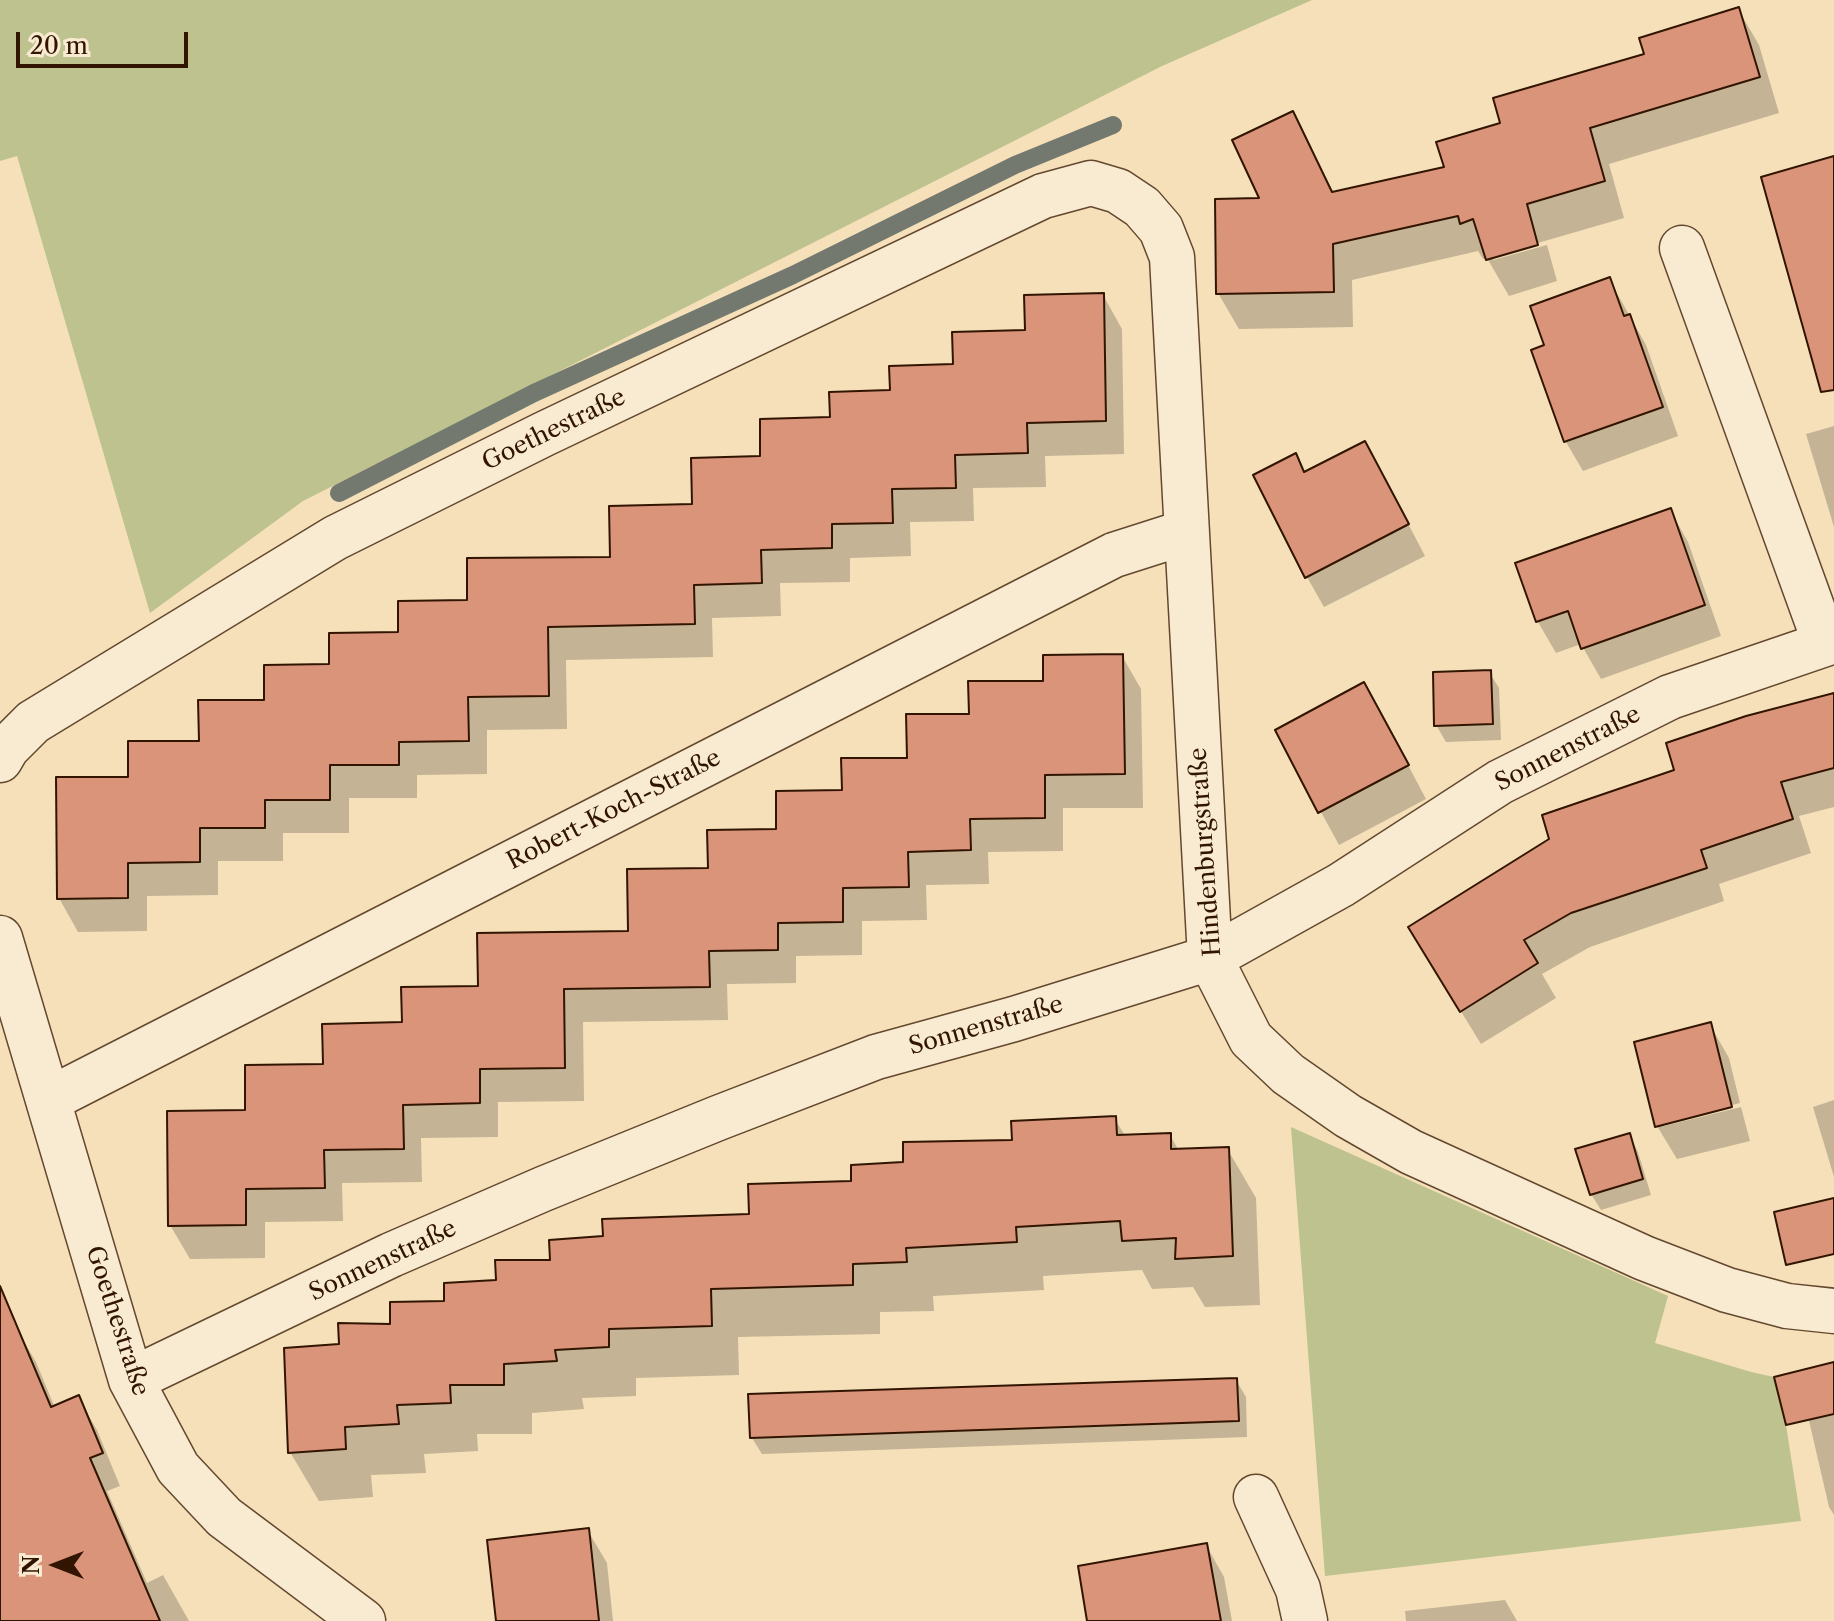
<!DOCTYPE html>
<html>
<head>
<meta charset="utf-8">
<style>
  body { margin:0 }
  #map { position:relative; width:1834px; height:1621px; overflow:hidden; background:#f5e0b9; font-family:"Libre Caslon Text",serif }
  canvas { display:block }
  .north { position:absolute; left:16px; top:1525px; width:80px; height:80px; -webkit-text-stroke:6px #f8ebd2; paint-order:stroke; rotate:270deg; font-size:22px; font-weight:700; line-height:32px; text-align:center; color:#321500 }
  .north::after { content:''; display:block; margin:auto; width:28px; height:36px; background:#321500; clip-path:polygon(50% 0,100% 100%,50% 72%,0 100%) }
  .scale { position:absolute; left:16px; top:32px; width:172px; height:36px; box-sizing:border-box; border:4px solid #321500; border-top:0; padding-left:10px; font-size:24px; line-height:28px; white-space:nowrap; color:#321500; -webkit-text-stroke:6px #f8ebd2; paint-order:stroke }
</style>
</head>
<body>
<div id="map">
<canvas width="1834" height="1621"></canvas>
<div class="north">N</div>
<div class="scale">20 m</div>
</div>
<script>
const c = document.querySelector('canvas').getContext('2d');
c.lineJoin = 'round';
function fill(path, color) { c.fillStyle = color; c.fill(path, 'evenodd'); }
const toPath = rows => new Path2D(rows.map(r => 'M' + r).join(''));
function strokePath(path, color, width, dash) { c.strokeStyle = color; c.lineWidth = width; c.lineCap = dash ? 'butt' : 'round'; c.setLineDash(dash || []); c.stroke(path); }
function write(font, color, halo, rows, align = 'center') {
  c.font = font + ' "Libre Caslon Text",serif'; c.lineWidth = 7; c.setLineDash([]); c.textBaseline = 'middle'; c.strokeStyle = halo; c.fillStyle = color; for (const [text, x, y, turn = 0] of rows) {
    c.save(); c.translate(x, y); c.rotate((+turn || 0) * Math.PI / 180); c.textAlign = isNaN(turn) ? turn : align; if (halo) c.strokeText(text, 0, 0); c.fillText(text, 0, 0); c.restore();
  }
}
fill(toPath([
  [0,0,1312,0,1162,66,303,501,150,613,17,156,0,161],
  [1291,1127,1668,1296,1655,1343,1751,1372,1774,1377,1786,1425,1801,1521,1325,1576]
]), '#bdc28e');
fill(toPath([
  [1738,9,1759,45,1779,113,1609,164,1624,218,1493,256,1493,260,1547,245,1557,281,1509,296,1487,258,1483,259,1478,251,1352,280,1353,327,1239,329,1218,293,1262,200,1292,114,1334,193,1446,168,1503,124],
  [1609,279,1646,345,1678,436,1583,471,1566,442,1533,351,1546,346],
  [1103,295,1122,329,1124,454,1045,456,1046,487,973,488,974,521,910,522,911,556,850,558,850,582,780,583,781,616,712,618,713,657,566,660,567,729,487,730,487,774,417,775,417,798,349,798,349,833,283,833,283,861,218,861,218,895,147,896,147,931,78,932,59,898,130,779,201,743,266,702,331,666,469,602,612,559,762,458,832,419,955,366],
  [1834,426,1834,527,1806,434],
  [1295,455,1306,473,1382,474,1425,556,1324,607,1307,577],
  [1670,510,1688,542,1721,636,1601,679,1581,644,1556,653,1538,622,1518,564],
  [1122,656,1141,689,1143,808,1063,808,1063,851,988,852,989,884,926,885,927,920,862,921,862,955,796,956,796,983,727,984,728,1020,583,1022,584,1101,498,1102,498,1137,421,1138,422,1182,342,1183,343,1221,265,1222,265,1258,190,1259,170,1225,247,1111,325,1066,480,988,630,933,710,869,844,792,909,760,971,716,1045,683],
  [1489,672,1499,688,1501,740,1446,742,1436,725],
  [1834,695,1834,807,1799,816,1811,853,1719,884,1724,901,1590,947,1542,974,1556,998,1481,1044,1430,961,1677,771],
  [1383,718,1426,799,1339,845,1277,731],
  [1710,1025,1729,1058,1740,1103,1664,1122,1664,1126,1741,1107,1750,1141,1677,1159,1657,1126],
  [1834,1100,1834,1177,1813,1107],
  [1114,1118,1126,1137,1170,1135,1179,1151,1228,1150,1256,1198,1260,1305,1205,1307,1193,1287,1152,1289,1142,1270,1043,1276,1044,1290,933,1296,934,1311,880,1312,880,1334,738,1337,739,1375,636,1378,636,1396,582,1398,584,1409,532,1413,532,1434,477,1434,478,1451,424,1454,426,1473,371,1475,373,1497,319,1501,290,1452,341,1345,392,1327,446,1303,606,1238,751,1215,905,1164],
  [1629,1135,1638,1152,1651,1195,1601,1210,1591,1194],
  [17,1330,36,1362,55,1408,78,1398,97,1430,120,1486,107,1491,147,1583,163,1575,189,1621,0,1621,0,1337],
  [1236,1380,1246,1397,1247,1437,762,1454,752,1438],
  [1834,1392,1834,1515,1829,1507,1804,1399],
  [588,1531,607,1563,613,1621,498,1621],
  [1206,1545,1224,1577,1232,1621,1089,1621],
  [1505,1600,1517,1621,1406,1621,1405,1611]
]), '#0003');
strokePath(toPath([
  [339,493,534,393,793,275,1015,165,1113,125]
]), '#73796e', 18);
const building = toPath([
  [1739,7,1760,77,1590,128,1605,181,1527,204,1538,245,1486,260,1473,219,1460,224,1458,216,1333,244,1334,292,1216,294,1215,199,1259,198,1232,140,1293,111,1332,192,1444,167,1436,142,1500,123,1493,98,1644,54,1639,38,1739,7],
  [1834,156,1834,390,1821,392,1761,177,1834,156],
  [1610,277,1624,316,1630,314,1663,407,1564,442,1531,350,1544,345,1530,306,1610,277],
  [1104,293,1106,421,1027,423,1028,453,955,455,956,488,892,489,893,523,832,524,832,548,761,550,762,583,694,585,695,624,548,627,549,696,468,697,469,741,399,742,399,765,330,765,330,800,265,800,265,828,200,828,200,862,128,863,128,898,57,899,56,777,128,777,128,741,199,741,198,700,264,700,264,665,329,664,329,633,398,632,398,601,467,600,467,558,610,557,609,506,692,504,691,458,760,456,760,419,830,417,829,392,890,390,889,366,953,364,952,332,1025,330,1024,295,1104,293],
  [1365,441,1409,524,1305,578,1253,475,1296,453,1304,472,1365,441],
  [1671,508,1705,605,1581,649,1568,611,1536,622,1515,563,1671,508],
  [1123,654,1125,774,1045,775,1045,818,970,819,971,850,908,852,909,887,843,888,843,922,778,923,778,950,709,951,710,987,564,989,565,1068,480,1069,480,1103,403,1105,404,1149,324,1150,325,1188,246,1189,246,1225,168,1226,167,1111,245,1110,245,1065,323,1064,322,1024,402,1022,401,987,478,986,477,933,628,931,627,869,708,868,707,830,776,829,776,791,842,790,841,758,907,758,906,714,969,714,968,681,1043,681,1043,655,1123,654],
  [1491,670,1493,724,1434,726,1433,672,1491,670],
  [1364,682,1409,765,1318,813,1275,730,1364,682],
  [1834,693,1834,768,1781,782,1793,819,1701,850,1707,868,1571,913,1524,940,1538,963,1460,1012,1408,927,1549,839,1542,815,1674,770,1666,743,1746,716,1834,693],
  [1711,1022,1732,1107,1655,1127,1634,1042,1711,1022],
  [1116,1116,1117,1135,1171,1133,1171,1149,1229,1147,1233,1256,1175,1259,1176,1238,1122,1241,1120,1221,1016,1227,1017,1242,906,1248,907,1262,853,1264,853,1285,711,1289,712,1326,609,1329,609,1347,555,1350,557,1361,504,1364,504,1385,450,1385,451,1403,397,1405,399,1424,345,1427,346,1449,288,1453,284,1348,339,1344,338,1323,390,1324,390,1302,444,1301,444,1283,496,1280,495,1260,550,1260,549,1240,603,1236,602,1219,749,1214,748,1184,851,1181,851,1165,903,1162,903,1142,1012,1140,1011,1121,1116,1116],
  [1630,1133,1643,1179,1590,1195,1575,1149,1630,1133],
  [1834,1198,1834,1254,1786,1265,1774,1212,1834,1198],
  [0,1286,51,1407,79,1395,103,1453,90,1458,160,1621,0,1621,0,1286],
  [1834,1362,1834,1414,1786,1425,1774,1377,1834,1362],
  [1237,1378,1239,1421,750,1438,748,1394,1237,1378],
  [589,1528,599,1621,496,1621,487,1540,589,1528],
  [1207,1543,1221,1621,1087,1621,1078,1566,1207,1543]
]);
fill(building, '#da947a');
strokePath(building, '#321500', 2);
const minor = toPath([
  [1682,248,1825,643],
  [0,760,7,748,33,722,335,538,544,434,1043,196,1091,183,1118,191,1142,207,1161,229,1172,257,1210,958,1251,1039,1288,1074,1348,1116,1411,1152,1644,1258,1727,1290,1787,1306,1834,1311],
  [0,938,131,1380,178,1468,224,1517,363,1621],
  [48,1100,1114,555,1186,532],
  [131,1380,391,1255,543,1189,718,1118,876,1057,1014,1019,1210,958,1341,885,1500,782,1670,697,1834,641],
  [1256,1497,1298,1589,1305,1621]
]);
strokePath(minor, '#63482e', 47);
strokePath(minor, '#f8ebd2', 44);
write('24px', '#321500', '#f8ebd2', [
  ["Goethestraße",554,430,-26],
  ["Sonnenstraße",1568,749,-27],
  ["Robert-Koch-Straße",614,810,-27],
  ["Hindenburgstraße",1206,852,-94],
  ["Sonnenstraße",986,1026,-16],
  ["Sonnenstraße",383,1261,-25],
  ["Goethestraße",117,1321,72]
]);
</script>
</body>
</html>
